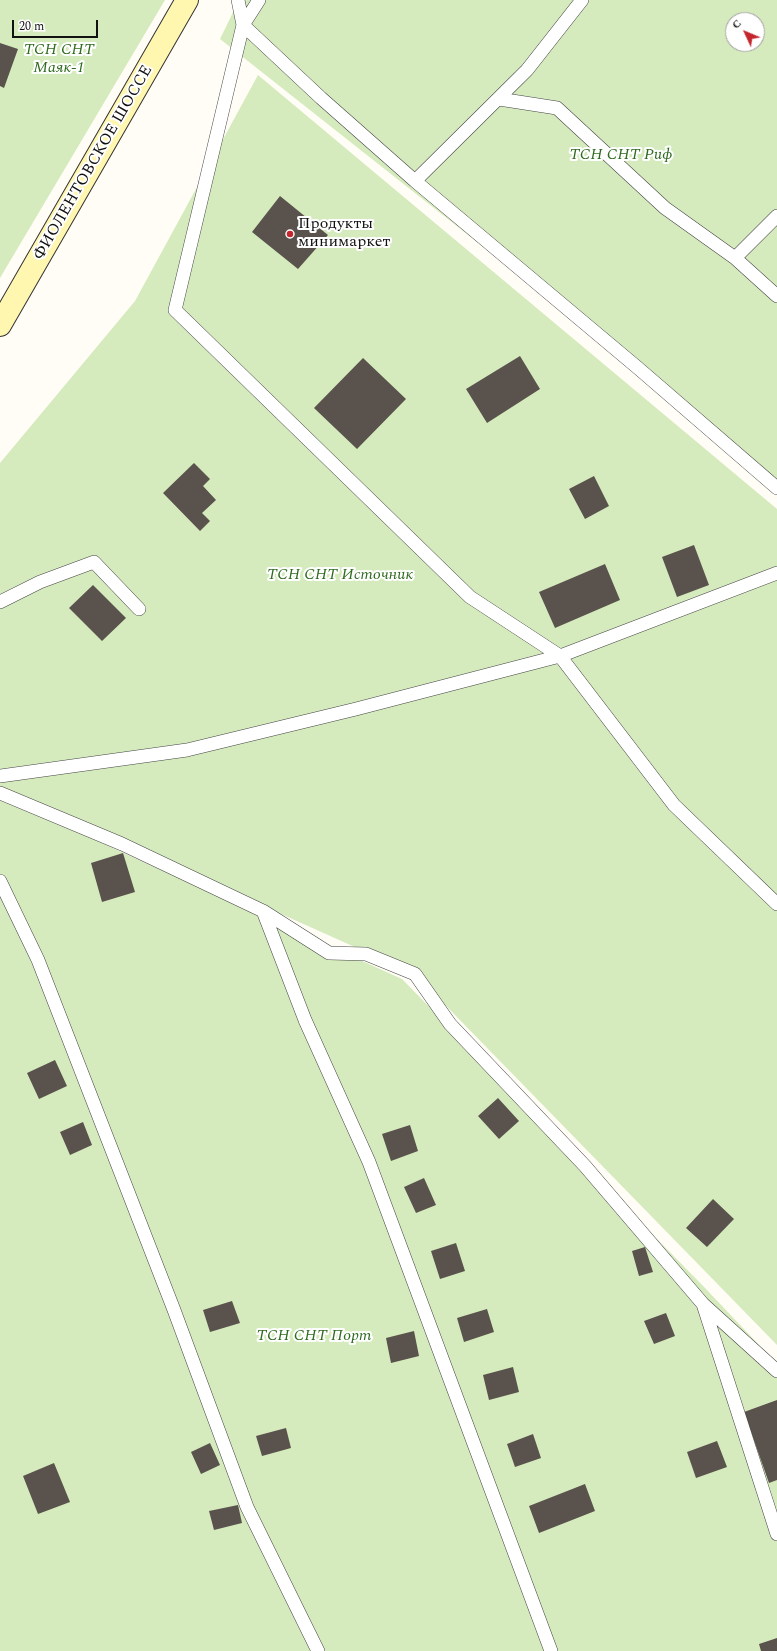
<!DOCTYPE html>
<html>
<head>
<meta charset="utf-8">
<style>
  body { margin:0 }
  #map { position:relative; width:777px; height:1651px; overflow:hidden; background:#fffdf5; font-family:Spectral,serif }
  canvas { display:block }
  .north { position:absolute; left:725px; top:12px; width:40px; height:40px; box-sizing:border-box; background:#fff; border:1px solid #a0a0a0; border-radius:50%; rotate:314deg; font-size:11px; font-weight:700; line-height:16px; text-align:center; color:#111 }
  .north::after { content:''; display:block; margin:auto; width:14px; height:18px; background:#c4262e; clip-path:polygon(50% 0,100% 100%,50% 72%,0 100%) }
  .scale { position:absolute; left:12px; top:20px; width:86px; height:18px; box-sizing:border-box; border:2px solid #111; border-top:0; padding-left:5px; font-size:12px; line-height:14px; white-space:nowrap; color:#111; -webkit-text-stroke:3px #fff; paint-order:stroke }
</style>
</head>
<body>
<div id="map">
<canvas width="777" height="1651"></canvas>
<div class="north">С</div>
<div class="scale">20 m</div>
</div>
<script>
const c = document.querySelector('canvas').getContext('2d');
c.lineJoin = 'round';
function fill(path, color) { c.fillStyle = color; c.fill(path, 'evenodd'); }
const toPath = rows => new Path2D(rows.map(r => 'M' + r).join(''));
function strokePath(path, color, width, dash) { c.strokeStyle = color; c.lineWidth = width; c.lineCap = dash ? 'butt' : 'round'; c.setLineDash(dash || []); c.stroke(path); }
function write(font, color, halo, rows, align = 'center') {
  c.font = font + ' Spectral,serif'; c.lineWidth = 4; c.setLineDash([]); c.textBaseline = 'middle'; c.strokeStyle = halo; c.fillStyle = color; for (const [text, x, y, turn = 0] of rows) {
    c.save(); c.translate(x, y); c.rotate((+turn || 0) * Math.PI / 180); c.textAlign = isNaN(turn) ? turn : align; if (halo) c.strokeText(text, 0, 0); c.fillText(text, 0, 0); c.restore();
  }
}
fill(toPath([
  [0,0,165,0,0,278],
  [239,0,777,0,777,479,220,39],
  [733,20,757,20,757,44,733,44],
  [258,75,777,509,777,1345,415,974,0,788,0,463,135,301],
  [0,797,402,979,706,1289,777,1364,777,1651,0,1651]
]), '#d5ebbd');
fill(toPath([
  [0,43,18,49,4,88,0,86],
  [280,196,328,235,298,269,252,232],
  [520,356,540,389,487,423,466,389],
  [363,358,406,399,357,449,314,408],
  [194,463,210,479,203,486,216,500,202,513,210,521,200,531,163,493],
  [594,476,609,506,585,519,569,489],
  [694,545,709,585,677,597,662,557],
  [605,564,620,600,555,628,539,592],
  [93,585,126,618,102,641,69,608],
  [123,853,135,892,102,902,91,863],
  [55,1060,67,1086,39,1099,27,1073],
  [498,1098,519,1121,499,1139,478,1116],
  [83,1122,92,1145,70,1155,60,1132],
  [410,1125,418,1151,391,1161,382,1134],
  [424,1178,436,1205,416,1213,404,1187],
  [713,1199,734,1219,707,1247,686,1228],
  [456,1243,465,1271,440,1279,431,1251],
  [645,1247,653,1272,639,1276,632,1251],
  [232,1301,240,1323,210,1332,203,1310],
  [487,1309,494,1332,464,1342,457,1318],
  [666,1313,675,1336,654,1344,644,1321],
  [414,1331,419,1356,391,1363,386,1338],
  [513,1367,519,1392,489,1400,483,1375],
  [777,1400,777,1480,769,1483,744,1412],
  [286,1428,291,1448,262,1456,256,1436],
  [533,1434,541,1458,515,1467,507,1444],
  [717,1441,727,1467,696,1478,687,1452],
  [210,1443,220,1465,201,1474,191,1452],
  [54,1463,70,1502,38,1514,23,1476],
  [585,1484,595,1511,539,1533,529,1506],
  [238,1505,242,1523,214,1530,209,1511],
  [777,1638,777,1651,761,1651,759,1644]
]), '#5a524d');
const lane = toPath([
  [238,0,243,25,321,98,415,181,638,368,777,488],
  [259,0,243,25,175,310,470,597,560,656,674,805,777,904],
  [499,99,557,108,665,208,735,258,777,296],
  [415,181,527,70,582,0],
  [735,258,777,216],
  [0,602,40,582,94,562,139,609],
  [0,776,187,750,356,709,560,656,777,573],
  [0,793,122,844,263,911,329,953,366,954,415,974,450,1024,585,1166,703,1304,777,1371],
  [0,881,38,960,174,1310,247,1507,318,1651],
  [263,911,305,1020,369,1162,551,1651],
  [703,1304,777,1534]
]);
const secondary = toPath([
  [0,325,187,0]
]);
strokePath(lane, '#444', 14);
strokePath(secondary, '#333', 24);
strokePath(lane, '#fff', 13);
strokePath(secondary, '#fff6b0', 22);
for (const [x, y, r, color] of [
  [290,234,4,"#c4262e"]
]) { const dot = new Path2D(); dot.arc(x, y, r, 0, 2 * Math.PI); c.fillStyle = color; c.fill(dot); strokePath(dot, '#fff', 1.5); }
write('italic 16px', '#2f6b1f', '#fff', [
  ["ТСН СНТ",59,51],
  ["Маяк-1",59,69],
  ["ТСН СНТ Риф",621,156],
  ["ТСН СНТ Источник",340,576],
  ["ТСН СНТ Порт",314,1337]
]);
write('16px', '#111', '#fff', [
  ["ФИОЛЕНТОВСКОЕ ШОССЕ",94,163,-60]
]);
write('16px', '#111', '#fff', [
  ["Продукты",298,225],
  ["минимаркет",298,243]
], 'left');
</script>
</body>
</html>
